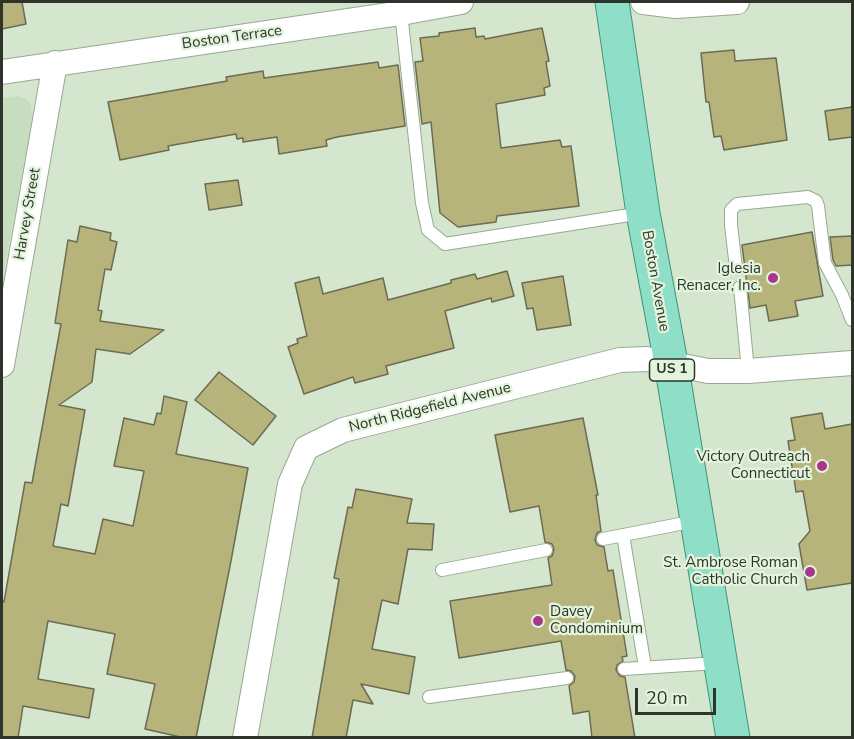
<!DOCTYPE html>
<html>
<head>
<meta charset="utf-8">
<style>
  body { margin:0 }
  #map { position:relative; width:854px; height:739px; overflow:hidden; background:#d5e6cf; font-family:"Nunito Sans",sans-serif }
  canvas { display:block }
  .frame { position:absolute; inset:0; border:3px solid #2e342b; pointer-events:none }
  .scale { position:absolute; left:635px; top:688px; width:81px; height:27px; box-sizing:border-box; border:3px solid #2e342b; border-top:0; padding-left:8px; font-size:18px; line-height:21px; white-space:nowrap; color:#2e342b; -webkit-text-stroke:4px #e2f4dc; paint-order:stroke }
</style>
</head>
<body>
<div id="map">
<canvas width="854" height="739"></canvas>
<div class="frame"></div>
<div class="scale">20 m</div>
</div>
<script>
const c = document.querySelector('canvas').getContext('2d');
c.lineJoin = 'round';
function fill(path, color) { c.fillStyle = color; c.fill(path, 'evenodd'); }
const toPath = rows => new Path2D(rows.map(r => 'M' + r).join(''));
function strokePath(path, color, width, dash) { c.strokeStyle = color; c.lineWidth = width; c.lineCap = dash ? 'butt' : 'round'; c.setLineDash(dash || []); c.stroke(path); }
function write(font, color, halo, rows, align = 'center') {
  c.font = font + ' "Nunito Sans",sans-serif'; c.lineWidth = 4.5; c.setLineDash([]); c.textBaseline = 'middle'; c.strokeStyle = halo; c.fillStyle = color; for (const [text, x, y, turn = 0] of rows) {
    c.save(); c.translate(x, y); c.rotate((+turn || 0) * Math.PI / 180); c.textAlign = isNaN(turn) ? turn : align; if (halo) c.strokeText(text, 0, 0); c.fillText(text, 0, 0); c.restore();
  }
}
fill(toPath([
  [19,96,26,99,31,105,32,121,2,281,2,98]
]), '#c6ddc0');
const building = toPath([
  [2,2,22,2,26,24,2,29,2,2],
  [475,28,476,37,484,36,485,39,542,28,549,61,546,62,550,86,544,88,545,95,496,104,501,148,560,140,562,147,571,146,579,206,497,216,496,222,458,227,440,213,431,122,422,124,415,62,423,61,420,38,439,36,439,33,475,28],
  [734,50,735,61,776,58,787,140,724,150,721,136,714,137,709,102,706,102,701,53,734,50],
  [378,62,379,68,398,65,405,126,337,137,326,140,327,146,279,154,277,137,243,142,243,138,237,139,236,134,168,146,169,150,120,160,108,102,227,81,226,77,263,71,264,78,378,62],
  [852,107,852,137,829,140,825,111,852,107],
  [238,180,242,205,209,210,205,184,238,180],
  [80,226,111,233,110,240,117,242,111,270,105,269,98,310,102,311,100,321,164,330,130,354,96,349,92,382,59,405,85,410,68,506,61,504,53,546,95,554,103,519,133,526,144,471,114,466,124,418,154,425,157,413,161,414,164,396,187,402,176,454,248,468,231,561,196,738,185,738,145,729,155,684,107,674,115,634,48,621,38,679,94,689,89,718,23,706,18,738,2,738,2,601,4,602,25,482,32,483,61,324,55,323,68,240,77,242,80,226],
  [812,232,823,296,795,301,798,316,769,321,766,305,750,308,742,245,812,232],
  [852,236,852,265,836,266,833,260,830,237,852,236],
  [507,271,514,296,492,302,491,298,445,311,454,348,386,366,388,374,355,383,353,377,304,394,288,347,298,343,297,339,307,336,295,283,319,277,323,294,383,278,388,300,451,283,451,280,475,274,477,279,507,271],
  [563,276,571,325,537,330,533,308,527,309,522,283,563,276],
  [219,372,276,416,253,445,195,400,219,372],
  [822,413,825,429,852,424,852,583,807,590,799,544,810,531,803,491,796,492,788,441,795,440,791,418,822,413],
  [583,418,598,495,596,495,601,531,597,533,595,540,597,545,604,547,608,571,613,570,627,656,622,657,623,661,617,665,616,670,620,676,625,677,635,738,592,738,589,711,573,714,569,686,574,682,575,676,571,671,566,670,561,641,459,658,450,601,552,585,548,558,552,556,554,549,552,544,545,542,539,506,510,512,495,435,583,418],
  [356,489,412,499,407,523,434,524,432,550,408,549,398,604,382,600,372,649,415,657,409,694,361,684,373,704,353,700,346,738,312,738,339,579,334,578,348,507,352,508,356,489]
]);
fill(building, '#b6b47a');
strokePath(building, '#6c6b53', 1.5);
const service = toPath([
  [401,13,422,203,428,230,445,244,642,213],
  [736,268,731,225,731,210,737,204,808,197,816,201,818,206,825,263,842,295,852,320],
  [740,287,748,371],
  [623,535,645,667],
  [603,539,695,521],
  [442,570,546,550],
  [624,669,718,663],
  [429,697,567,678]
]);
const minor = toPath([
  [643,2,676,6,737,2],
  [2,72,401,13,461,2],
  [2,365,55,63],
  [245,738,290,484,306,448,343,430,620,360,647,359,708,371,748,371,852,363]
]);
const primary = toPath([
  [612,2,643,213,671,363,733,738]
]);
strokePath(service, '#98a892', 14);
strokePath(minor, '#98a892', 26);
strokePath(primary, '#3d9579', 35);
strokePath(service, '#fff', 12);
strokePath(minor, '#fff', 24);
strokePath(primary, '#8fdfc8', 33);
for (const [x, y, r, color] of [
  [773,278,6,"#aa358d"],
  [822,466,6,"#aa358d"],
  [810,572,6,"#aa358d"],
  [538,621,6,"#aa358d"]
]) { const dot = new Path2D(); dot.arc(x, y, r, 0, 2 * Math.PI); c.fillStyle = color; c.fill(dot); strokePath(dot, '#e2f4dc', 2); }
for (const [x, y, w] of [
  [672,370,45]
]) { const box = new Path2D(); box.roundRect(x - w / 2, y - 11, w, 22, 4.5); c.fillStyle = '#e2f4dc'; c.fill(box); strokePath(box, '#2e342b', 1.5); }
write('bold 14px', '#2e342b', null, [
  ["US 1",672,370]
]);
write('15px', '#2e342b', '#e2f4dc', [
  ["Boston Terrace",232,38,-8],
  ["Harvey Street",28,214,-80],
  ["Boston Avenue",655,281,80],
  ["North Ridgefield Avenue",430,408,-14]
]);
write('15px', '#2e342b', '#e2f4dc', [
  ["Iglesia",761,269],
  ["Renacer, Inc.",761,286],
  ["Victory Outreach",810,457],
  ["Connecticut",810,474],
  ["St. Ambrose Roman",798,563],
  ["Catholic Church",798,580],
  ["Davey",550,612,"left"],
  ["Condominium",550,629,"left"]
], 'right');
</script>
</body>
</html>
